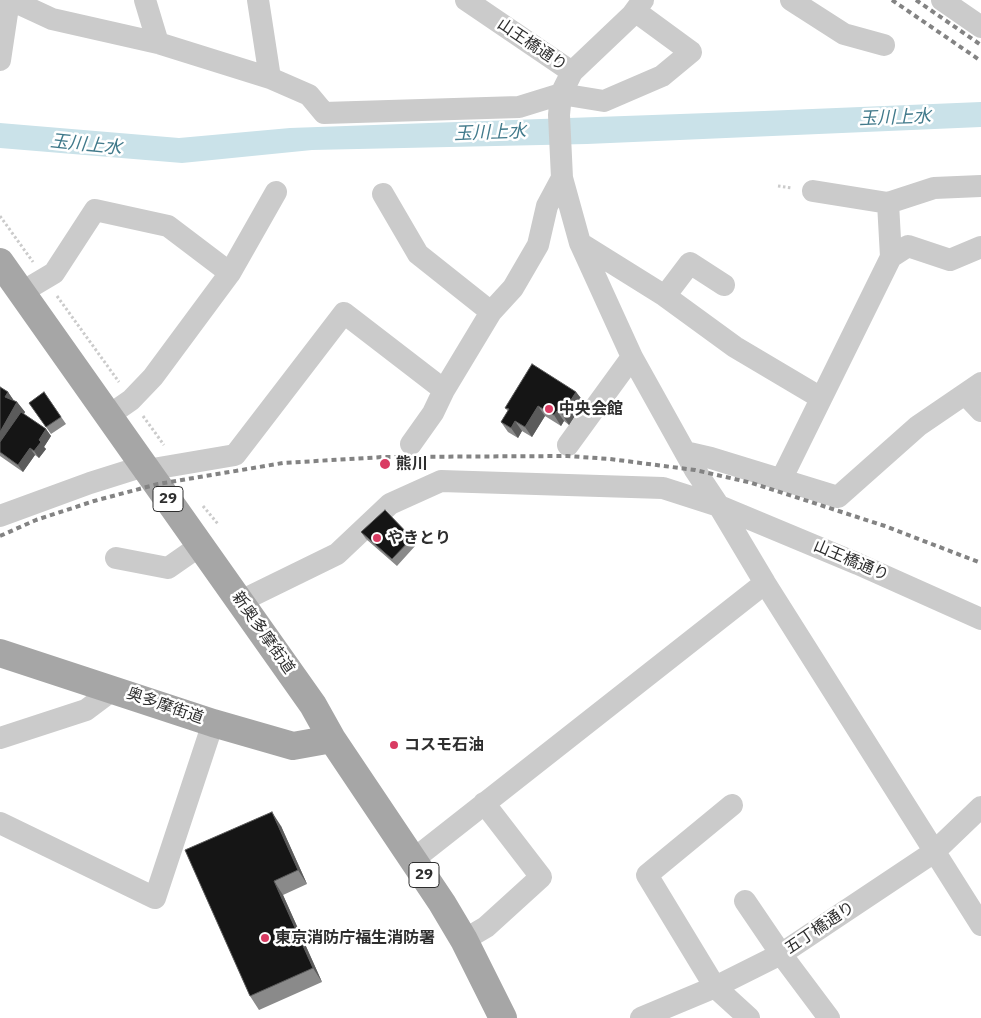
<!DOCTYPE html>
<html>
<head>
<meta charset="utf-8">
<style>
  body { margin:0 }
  canvas { display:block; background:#fff }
</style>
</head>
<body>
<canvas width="981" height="1018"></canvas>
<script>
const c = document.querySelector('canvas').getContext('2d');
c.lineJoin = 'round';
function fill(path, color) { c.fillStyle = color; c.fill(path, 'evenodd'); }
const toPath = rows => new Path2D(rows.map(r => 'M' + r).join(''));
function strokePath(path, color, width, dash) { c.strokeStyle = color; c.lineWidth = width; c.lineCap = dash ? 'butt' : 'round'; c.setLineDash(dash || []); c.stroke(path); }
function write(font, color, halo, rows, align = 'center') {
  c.font = font + ' "IBM Plex Sans","Noto Sans JP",sans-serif'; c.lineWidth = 5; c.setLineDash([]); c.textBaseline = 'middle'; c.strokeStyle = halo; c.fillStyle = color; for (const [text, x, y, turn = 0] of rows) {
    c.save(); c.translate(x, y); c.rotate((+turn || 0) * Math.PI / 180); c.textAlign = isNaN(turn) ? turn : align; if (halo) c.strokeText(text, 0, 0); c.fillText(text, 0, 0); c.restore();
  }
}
fill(toPath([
  [981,102,981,127,587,144,312,150,182,163,0,148,0,123,179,138,290,128,764,111]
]), '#cae2e9');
strokePath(toPath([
  [778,186,792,188],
  [0,216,33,262],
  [57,296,119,382],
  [143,416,164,445],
  [203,506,218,524]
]), '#cbcbcb', 3, [2.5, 2.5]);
strokePath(toPath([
  [11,0,52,19,158,43,270,78,258,0],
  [145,0,158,43],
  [466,0,572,72],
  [643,0,632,15,572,72,561,94,559,115,562,178,580,243,632,357,695,470,719,506,765,583,981,925],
  [791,0,844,34,884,45],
  [942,0,981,27],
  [0,60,9,0],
  [270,78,309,95,324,113,519,107,561,94,604,101,662,76,691,52,635,11],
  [813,191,888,203,934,188,981,186],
  [383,194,418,254,491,312],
  [580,243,665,296,690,263,724,285],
  [891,257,908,246,950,260,981,247],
  [22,292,54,273,95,210,168,226,230,273],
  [665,296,735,347,821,398],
  [965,394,981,411],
  [108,416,131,400,153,377,230,273,276,192],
  [411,444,433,413,444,390,491,312,513,288,538,245,547,206,562,178],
  [568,445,632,357],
  [685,452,711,458,838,497,918,426,981,383],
  [147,470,235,455,344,313,444,390],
  [781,480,891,257,888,203],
  [0,516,90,483,144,466],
  [116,558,168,568,201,545],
  [241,601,337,554,390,504,441,481,663,488,719,506,858,564,981,619],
  [0,738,86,710,114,689],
  [732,805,647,875,715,987,749,1018],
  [0,823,155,898,213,723],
  [414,859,765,583],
  [745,901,781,954,829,1018],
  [464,940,486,927,541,877,484,803],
  [641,1018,715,987,781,954,934,852,981,807]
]), '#cbcbcb', 22);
strokePath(toPath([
  [0,262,313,705,332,739,442,903,464,940,503,1018],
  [0,653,213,723,293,746,332,739]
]), '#a6a6a6', 28);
strokePath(toPath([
  [892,0,981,61],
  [916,0,981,45],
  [0,536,36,520,94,501,158,484,283,463,383,457,567,456,610,459,695,470,752,483,885,526,981,563]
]), '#838383', 4, [5, 4]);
fill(toPath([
  [0,387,8,392,13,400,17,402,25,412,24,414,46,429,51,436,44,447,46,449,39,458,35,455,23,472,0,456],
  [44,392,66,424,51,434,29,403],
  [576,392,584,402,569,425,564,421,561,426,545,416,532,437,522,431,518,438,508,432,501,422,508,411,505,408],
  [361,532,412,538,416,545,397,566,366,539],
  [281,826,307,884,283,895,322,982,259,1010,250,996]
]), '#8a8a8a');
fill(toPath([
  [8,392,15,402,5,397],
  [576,392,584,402,569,425,562,414],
  [17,402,25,412,1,453,0,452,0,432],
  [538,406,545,416,532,437,525,427],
  [557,411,564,421,561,426,554,415],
  [515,421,522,431,518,438,511,428],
  [46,429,51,436,44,447,46,449,39,458,34,451,39,440],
  [30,448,35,455,23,472,18,465],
  [272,812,281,826,307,884,298,870],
  [274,881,283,895,322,982,313,968]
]), '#5b5b5b');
const building = toPath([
  [532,364,576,392,562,414,557,411,554,415,538,406,525,427,515,421,511,428,501,422,509,409,505,408,532,364],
  [0,387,8,392,5,397,17,402,0,432,0,387],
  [44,392,61,417,46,427,29,403,44,392],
  [21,412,46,429,39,440,41,442,34,451,30,448,18,465,0,452,0,442,21,412],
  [385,510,412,538,392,559,361,532,385,510],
  [272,812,298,870,274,881,313,968,250,996,185,850,272,812]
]);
fill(building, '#151515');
strokePath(building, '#5b5b5b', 1);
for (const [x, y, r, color] of [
  [549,409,5,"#d93b62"],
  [385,464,6,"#d93b62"],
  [377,538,5,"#d93b62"],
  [394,745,5,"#d93b62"],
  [265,938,5,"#d93b62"]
]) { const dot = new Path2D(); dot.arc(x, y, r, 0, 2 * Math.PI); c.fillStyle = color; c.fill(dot); strokePath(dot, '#fff', 2); }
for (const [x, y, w] of [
  [168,499,30],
  [424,875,30]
]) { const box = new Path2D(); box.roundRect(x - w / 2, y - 12.5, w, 25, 4); c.fillStyle = '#fff'; c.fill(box); strokePath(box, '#2e2e2e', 1); }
write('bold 15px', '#2e2e2e', null, [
  ["29",168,499],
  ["29",424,875]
]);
write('16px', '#2e2e2e', '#fff', [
  ["山王橋通り",532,45,34],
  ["山王橋通り",851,561,23],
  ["新奥多摩街道",263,633,55],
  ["奥多摩街道",165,706,19],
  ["五丁橋通り",820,928,-34]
]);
write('bold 16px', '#2e2e2e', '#fff', [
  ["中央会館",559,409],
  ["熊川",396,464],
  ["やきとり",387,538],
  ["コスモ石油",404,745],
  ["東京消防庁福生消防署",275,938]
], 'left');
write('italic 18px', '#417a8b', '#fff', [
  ["玉川上水",895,118,-2],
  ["玉川上水",490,133,-2],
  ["玉川上水",86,145,6]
]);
</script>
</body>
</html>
